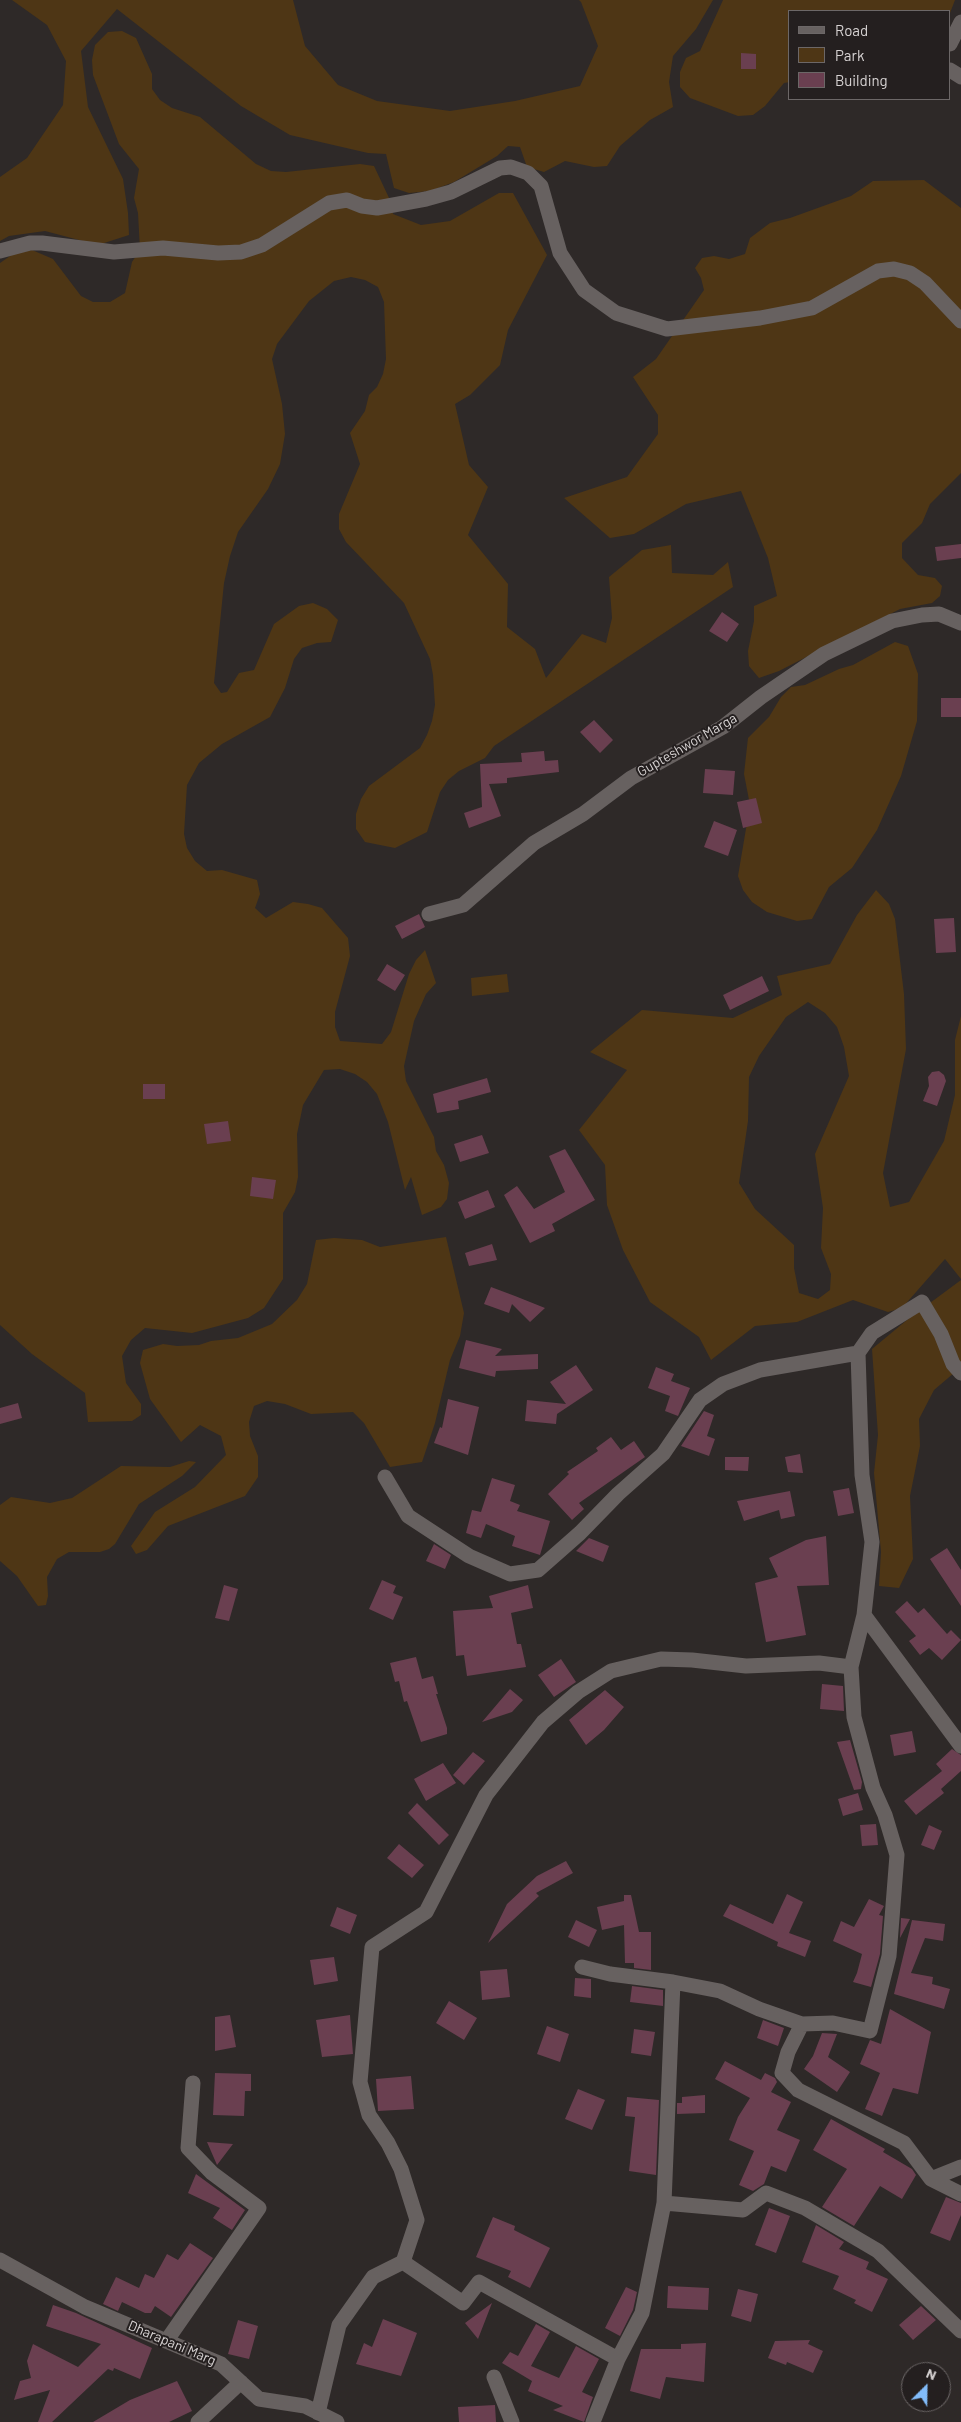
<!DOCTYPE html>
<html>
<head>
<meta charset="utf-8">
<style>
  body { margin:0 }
  #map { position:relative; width:961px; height:2422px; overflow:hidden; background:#2e2928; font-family:Barlow,sans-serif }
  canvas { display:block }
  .legend { position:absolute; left:788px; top:10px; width:162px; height:90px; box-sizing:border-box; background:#241f1f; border:1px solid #6c6767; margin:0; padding:6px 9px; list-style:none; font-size:15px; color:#d7d3d3 }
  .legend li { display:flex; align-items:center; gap:10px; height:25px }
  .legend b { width:25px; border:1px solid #6c6767 }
  .north { position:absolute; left:901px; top:2362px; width:50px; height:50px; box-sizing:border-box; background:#241f1f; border:1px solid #6c6767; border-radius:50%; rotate:23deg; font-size:14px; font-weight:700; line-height:20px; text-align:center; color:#d7d3d3 }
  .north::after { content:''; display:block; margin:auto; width:18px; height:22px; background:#82bcfa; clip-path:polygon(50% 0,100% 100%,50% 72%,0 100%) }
</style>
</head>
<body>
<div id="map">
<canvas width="961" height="2422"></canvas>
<ul class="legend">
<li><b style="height:6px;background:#676160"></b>Road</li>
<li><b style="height:14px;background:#4e3615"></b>Park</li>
<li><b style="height:14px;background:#6a3f50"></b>Building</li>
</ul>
<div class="north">N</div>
</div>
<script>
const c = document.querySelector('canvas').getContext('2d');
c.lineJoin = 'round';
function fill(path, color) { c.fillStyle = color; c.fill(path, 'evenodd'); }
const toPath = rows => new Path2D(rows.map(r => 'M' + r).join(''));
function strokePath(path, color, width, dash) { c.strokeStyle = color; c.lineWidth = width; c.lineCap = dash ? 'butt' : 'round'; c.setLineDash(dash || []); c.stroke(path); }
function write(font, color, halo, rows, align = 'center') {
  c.font = font + ' Barlow,sans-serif'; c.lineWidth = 4; c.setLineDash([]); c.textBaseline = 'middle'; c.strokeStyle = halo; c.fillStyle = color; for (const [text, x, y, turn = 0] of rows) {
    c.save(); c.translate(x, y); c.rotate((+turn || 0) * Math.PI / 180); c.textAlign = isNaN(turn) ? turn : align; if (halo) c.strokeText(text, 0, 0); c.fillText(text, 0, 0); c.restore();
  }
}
fill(toPath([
  [12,0,293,0,305,46,338,85,377,101,450,111,515,101,580,86,598,46,581,2,579,0,713,0,696,29,673,56,669,82,673,107,650,120,620,146,607,166,594,167,565,161,544,172,527,167,520,147,508,146,497,156,454,182,430,191,409,193,394,188,386,154,368,153,290,135,241,106,117,9,81,51,88,107,123,179,128,213,129,235,98,245,45,231,9,236,0,241,0,177,27,158,63,105,66,61,47,25],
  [723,0,955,0,950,13,790,11,790,82,784,83,765,106,753,115,738,116,690,98,680,87,680,72,686,58,700,51],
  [122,31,136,38,152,74,152,89,160,100,172,108,200,117,256,164,271,171,286,172,360,164,374,166,390,200,393,214,421,225,450,221,499,193,513,193,547,255,508,330,500,365,470,395,455,404,469,465,488,487,468,535,508,584,507,627,535,649,546,678,582,634,606,643,612,618,609,577,642,550,671,545,672,573,713,575,728,562,733,587,494,746,485,758,459,771,448,780,440,792,427,832,395,848,365,842,356,829,356,814,361,799,369,786,420,748,427,735,432,721,435,705,433,675,430,659,404,603,346,542,339,529,339,514,360,464,350,433,365,411,369,395,377,387,383,374,386,359,384,302,378,287,365,280,351,277,334,281,309,301,277,344,272,359,282,404,285,434,280,464,268,489,238,532,230,556,224,583,214,683,221,693,227,692,239,673,254,670,274,624,299,606,313,603,327,609,338,620,331,642,317,643,302,648,294,659,285,688,270,717,222,744,199,763,187,785,184,834,187,848,195,861,207,871,222,870,257,880,260,894,255,908,266,918,293,902,308,904,322,908,348,938,350,956,335,1012,335,1027,340,1041,382,1044,391,1032,409,974,416,960,425,950,436,983,426,994,414,1021,404,1066,406,1081,434,1137,436,1151,444,1165,449,1183,447,1199,441,1207,422,1215,411,1177,405,1190,388,1122,377,1094,367,1082,355,1074,340,1069,324,1070,303,1105,297,1134,298,1177,295,1192,283,1213,283,1279,264,1308,248,1318,192,1333,145,1328,131,1340,122,1356,126,1383,141,1404,141,1415,132,1421,88,1422,85,1393,32,1354,0,1325,0,263,13,254,32,250,53,259,81,296,93,302,110,302,125,293,132,262,140,250,138,213,134,198,139,169,119,144,93,75,92,60,95,45,108,32],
  [924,180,961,208,961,473,930,504,922,523,902,543,902,558,918,575,935,578,942,586,940,596,932,603,900,609,779,671,759,678,749,666,748,651,754,621,754,606,777,596,768,558,741,491,686,504,634,534,610,538,564,498,627,477,658,434,658,415,633,377,656,359,704,290,701,278,695,268,702,258,714,256,729,259,745,254,750,238,770,223,790,218,851,196,873,181],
  [895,642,908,646,918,674,917,721,901,776,877,830,852,868,829,887,812,919,797,921,767,912,752,902,743,890,738,876,750,805,744,774,748,738,769,717,781,697,791,687,805,685,839,669,853,665],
  [876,890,889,904,895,919,904,994,906,1049,883,1173,890,1207,909,1202,944,1141,955,1095,955,1040,961,1016,961,1279,945,1259,902,1308,888,1312,853,1300,797,1322,755,1326,711,1360,699,1337,650,1302,623,1250,607,1205,605,1165,579,1130,627,1070,590,1052,642,1010,733,1018,782,995,777,976,830,964,857,915],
  [808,1002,825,1013,837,1027,844,1047,849,1076,815,1154,823,1208,821,1248,831,1274,830,1290,818,1299,799,1293,794,1268,794,1245,755,1209,739,1183,748,1121,749,1077,759,1056,786,1017],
  [507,974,509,992,472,996,471,978],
  [446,1237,464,1313,460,1336,450,1360,435,1423,422,1462,390,1467,364,1423,353,1412,311,1414,285,1404,267,1401,254,1406,249,1422,250,1436,258,1456,258,1477,245,1496,168,1526,147,1550,136,1554,131,1546,155,1512,195,1487,226,1455,221,1436,200,1425,181,1442,150,1399,140,1363,143,1350,163,1344,177,1346,199,1345,211,1341,238,1338,272,1324,297,1300,307,1284,316,1240,334,1238,362,1240,380,1247],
  [961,1280,961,1367,934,1390,919,1419,920,1446,910,1496,913,1559,899,1588,879,1586,881,1552,874,1473,878,1435,872,1349,907,1320],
  [189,1461,196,1462,182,1476,139,1504,115,1544,109,1549,100,1552,69,1552,57,1559,47,1577,48,1596,46,1605,38,1606,17,1576,0,1561,0,1505,11,1497,50,1503,72,1498,121,1466,170,1467]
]), '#4e3615');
fill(toPath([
  [741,53,756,54,756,69,741,69],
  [961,544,961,558,937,561,935,547],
  [722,612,739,624,727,642,709,631],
  [941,698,961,698,961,717,941,717],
  [594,720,613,740,600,753,580,732],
  [544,751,545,761,558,760,559,772,507,778,507,783,489,784,501,816,469,828,464,813,482,807,480,764,522,762,521,753],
  [705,769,735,771,733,795,703,793],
  [756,798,762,823,743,828,737,802],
  [714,821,737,830,728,856,704,847],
  [419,914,425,927,402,939,395,926],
  [954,918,956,952,936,953,934,919],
  [387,964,405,975,395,991,377,980],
  [762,976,769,991,730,1010,723,995],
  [939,1071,944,1075,946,1081,937,1106,923,1101,929,1086,928,1077,932,1072],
  [487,1078,491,1092,458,1101,459,1109,437,1113,433,1094],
  [143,1084,165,1084,165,1099,143,1099],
  [228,1121,231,1141,207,1144,204,1124],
  [482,1135,489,1153,460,1162,454,1144],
  [565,1149,595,1200,552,1224,555,1231,530,1243,504,1195,517,1186,534,1209,565,1192,549,1156],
  [252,1177,276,1180,273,1199,250,1196],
  [488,1190,495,1207,465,1219,458,1202],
  [492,1244,497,1260,469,1266,465,1253],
  [491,1287,515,1296,545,1308,530,1322,512,1304,509,1313,484,1304],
  [466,1340,502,1349,495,1356,538,1354,538,1369,496,1371,495,1377,459,1368],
  [576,1365,593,1390,557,1414,556,1424,525,1421,527,1400,566,1404,550,1382],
  [656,1367,674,1374,671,1381,690,1388,678,1416,665,1411,670,1396,648,1388],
  [448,1399,479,1407,468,1455,434,1443,440,1427,442,1428],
  [18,1403,22,1418,0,1424,0,1408],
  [704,1411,714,1415,707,1436,715,1439,709,1456,681,1446],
  [611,1437,621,1450,634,1441,645,1457,579,1503,584,1509,572,1520,548,1494,569,1474,567,1472,598,1451,596,1448],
  [800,1454,803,1473,788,1472,785,1457],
  [725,1457,749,1457,748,1471,725,1470],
  [492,1478,515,1485,510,1501,520,1505,517,1511,550,1521,540,1555,512,1546,515,1536,486,1524,481,1538,466,1533,472,1510,481,1512],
  [849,1488,854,1513,838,1516,833,1491],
  [790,1491,795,1516,781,1519,779,1510,744,1521,737,1501],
  [826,1536,829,1585,797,1586,806,1635,766,1642,755,1583,778,1577,769,1558,806,1540],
  [589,1538,609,1546,603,1562,576,1551],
  [434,1544,451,1555,445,1569,426,1561],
  [947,1548,961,1570,961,1606,930,1559],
  [382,1580,396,1586,393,1593,403,1597,393,1620,369,1609],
  [224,1585,238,1589,229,1621,215,1618],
  [528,1585,533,1608,511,1613,517,1644,521,1644,526,1667,467,1676,464,1655,456,1656,453,1611,493,1608,489,1596],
  [907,1601,918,1613,924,1608,947,1634,951,1630,961,1640,942,1660,929,1648,920,1655,909,1641,916,1636,895,1612],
  [416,1657,422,1679,433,1676,438,1694,436,1694,447,1728,447,1734,421,1742,407,1701,404,1702,399,1681,395,1682,390,1663],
  [561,1659,576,1682,554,1697,538,1675],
  [822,1684,843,1686,844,1711,820,1709],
  [510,1689,523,1700,512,1712,482,1722],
  [605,1690,624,1707,604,1730,586,1745,569,1720],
  [912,1731,916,1752,894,1756,890,1735],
  [850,1740,862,1782,861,1789,854,1790,837,1742],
  [952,1749,961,1755,961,1771,941,1789,944,1793,916,1815,904,1801,942,1771,936,1764],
  [473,1752,485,1761,464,1785,453,1775],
  [443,1763,456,1783,426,1801,414,1779],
  [858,1793,863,1810,843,1816,838,1799],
  [417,1803,449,1835,439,1845,408,1813],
  [876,1824,878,1845,862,1846,860,1825],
  [929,1825,942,1831,934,1850,921,1845],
  [399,1844,424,1865,412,1878,387,1858],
  [566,1861,573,1873,536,1893,539,1896,488,1943,507,1904,537,1876],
  [787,1894,803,1902,789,1933,811,1941,805,1957,777,1946,778,1942,723,1916,730,1904,773,1924],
  [624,1895,631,1895,639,1932,651,1932,651,1970,634,1968,634,1963,625,1963,624,1925,602,1930,597,1907,624,1901],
  [869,1899,884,1906,879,1915,883,1916,880,1954,871,1987,853,1982,857,1973,862,1954,833,1941,841,1921,854,1927],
  [337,1907,357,1915,350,1934,330,1926],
  [901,1918,910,1919,900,1938],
  [576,1920,597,1930,589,1947,568,1937],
  [912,1920,945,1924,943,1941,925,1938,911,1973,933,1977,932,1984,950,1989,944,2009,894,1994],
  [334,1957,338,1981,314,1985,310,1960],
  [507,1969,510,1997,482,2000,480,1971],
  [575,1978,591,1979,591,1998,574,1996],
  [632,1986,663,1990,663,2006,630,2002],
  [449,2001,477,2018,464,2040,436,2023],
  [890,2009,931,2032,918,2094,893,2088,882,2116,865,2109,880,2073,860,2064,870,2040,881,2044],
  [230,2015,236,2047,215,2051,215,2017],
  [350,2015,353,2054,322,2057,316,2020],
  [763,2020,784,2028,778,2046,757,2038],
  [547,2026,569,2034,560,2062,537,2054],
  [634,2029,655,2032,651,2056,631,2053],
  [822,2033,837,2034,828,2057,850,2072,837,2092,804,2069,813,2056],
  [725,2061,761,2080,765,2073,775,2078,777,2082,771,2092,791,2102,777,2130,800,2140,786,2172,771,2166,764,2184,753,2191,739,2185,754,2151,729,2140,738,2117,750,2098,715,2079],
  [215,2073,251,2074,251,2091,245,2091,244,2116,213,2115],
  [411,2076,414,2109,378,2111,376,2079],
  [578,2089,605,2100,592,2130,565,2119],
  [705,2095,705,2113,677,2114,677,2103,682,2103,682,2097],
  [627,2097,659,2100,656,2175,629,2171,635,2117,625,2116],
  [831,2119,885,2149,883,2152,912,2169,916,2175,902,2199,880,2186,854,2226,822,2207,847,2169,813,2150],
  [207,2142,233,2144,217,2165],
  [196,2174,245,2210,232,2230,213,2218,220,2208,188,2193],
  [946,2197,961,2203,961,2215,950,2241,930,2233],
  [769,2208,790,2216,776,2253,755,2245],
  [493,2217,515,2226,514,2230,550,2248,530,2288,508,2277,511,2271,476,2257],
  [816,2225,844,2242,839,2249,869,2262,866,2269,888,2279,872,2312,854,2303,856,2300,833,2289,839,2276,802,2262],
  [190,2243,213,2258,171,2317,155,2306,151,2313,145,2313,122,2302,118,2311,103,2304,116,2277,139,2288,145,2274,154,2278,167,2254,178,2260],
  [668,2286,709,2288,708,2310,667,2308],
  [626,2287,637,2292,633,2310,620,2336,605,2328],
  [738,2289,758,2294,751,2322,731,2316],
  [492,2303,478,2339,465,2323],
  [53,2305,76,2313,152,2348,140,2379,114,2368,113,2371,108,2369,52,2422,38,2422,50,2390,14,2400,20,2381,31,2378,27,2361,33,2344,78,2367,101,2344,46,2326],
  [921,2306,936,2320,913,2340,899,2325],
  [383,2319,417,2333,401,2376,356,2364,364,2343,372,2347],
  [238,2320,258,2326,249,2359,228,2354],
  [536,2324,550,2332,531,2366,559,2378,576,2346,599,2359,582,2392,593,2397,584,2422,553,2410,563,2406,528,2391,532,2381,502,2363,510,2352,518,2356],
  [810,2340,808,2344,823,2351,813,2373,787,2362,786,2365,768,2358,775,2341],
  [706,2343,704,2382,666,2377,660,2399,630,2391,641,2349,681,2349,681,2344],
  [177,2381,192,2411,169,2422,93,2422,130,2400],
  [495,2405,496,2422,459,2422,458,2407]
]), '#6a3f50');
strokePath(toPath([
  [429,914,463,905,534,843,583,814,631,778,723,727,761,697,824,654,892,621,922,615,939,614,961,623],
  [385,1477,408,1516,469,1556,510,1574,538,1570,580,1533,618,1494,663,1454,700,1400,723,1384,760,1370,858,1353],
  [864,1615,961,1746],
  [582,1967,610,1974,673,1982,720,1991,759,2009,802,2024,833,2023,870,2031,889,1956,897,1855,885,1815,873,1788,854,1717,851,1667,864,1615,872,1542,862,1475,858,1353,872,1333,922,1302,941,1334,953,1364,961,1373],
  [802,2024,788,2052,782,2073,798,2090,904,2143,931,2179,961,2194],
  [931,2179,961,2167],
  [664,2203,743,2210,766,2193,805,2208,878,2251,961,2331],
  [0,2260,85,2307,221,2364,259,2399,305,2406,337,2422],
  [403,2262,463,2303,479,2282,618,2359],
  [167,2340,259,2208,212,2173,188,2148,193,2083],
  [494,2377,512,2422],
  [318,2413,339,2325,373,2277,403,2262,417,2220,401,2169,388,2143,369,2115,360,2082,372,1947,426,1912,486,1795,543,1722,578,1692,611,1671,661,1659,692,1660,746,1666,819,1663,851,1667],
  [198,2422,241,2382],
  [593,2422,618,2359,642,2313,664,2203,673,1982]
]), '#676160', 15);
strokePath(toPath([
  [950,44,961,22],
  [950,70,961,77],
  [0,251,30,243,42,243,114,252,163,248,218,253,241,252,262,245,329,203,347,200,362,206,377,208,426,199,451,192,500,168,511,167,528,173,541,186,560,253,584,290,616,313,667,329,760,318,812,308,878,271,894,269,910,273,925,283,961,321]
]), '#676160', 15);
write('14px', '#d7d3d3', '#241f1f', [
  ["Gupteshwor Marga",687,745,-30],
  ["Dharapani Marg",172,2343,23]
]);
</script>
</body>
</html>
